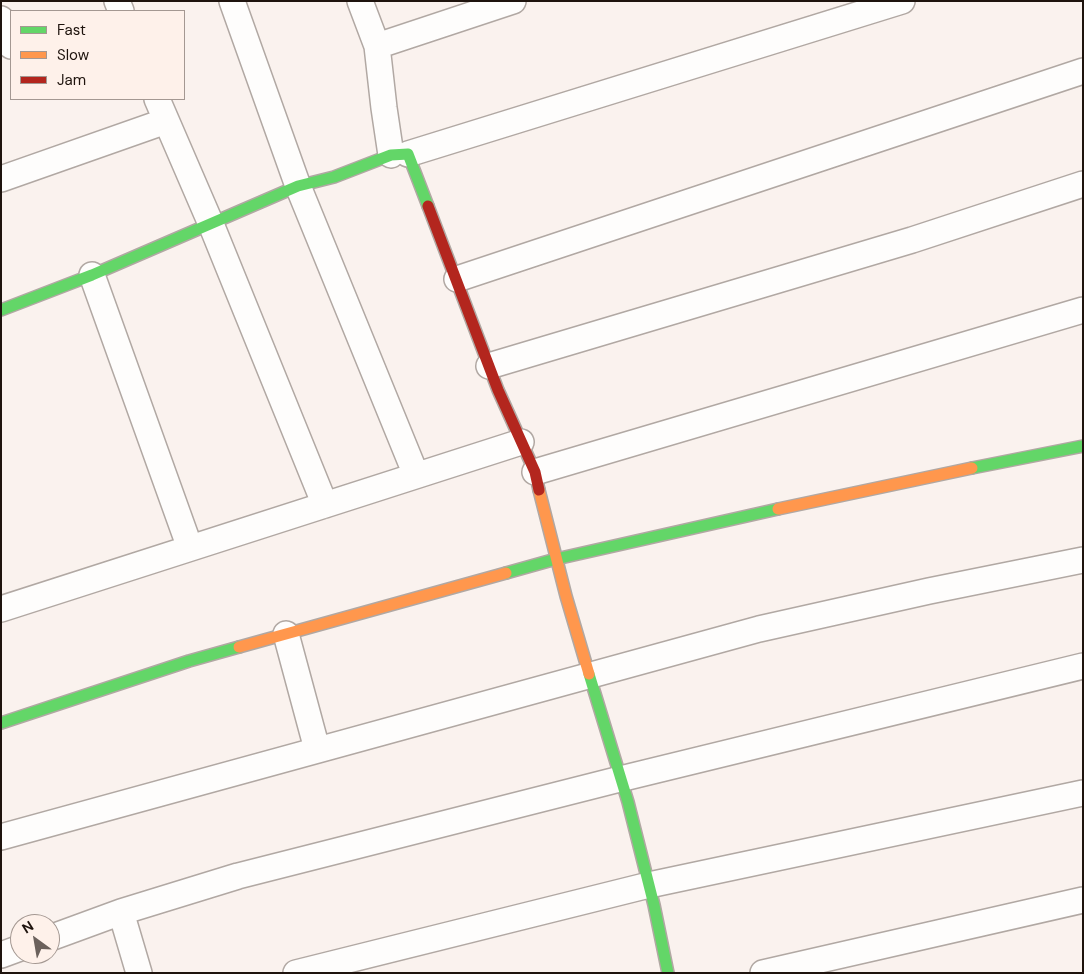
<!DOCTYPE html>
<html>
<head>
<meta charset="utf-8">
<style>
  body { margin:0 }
  #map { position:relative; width:1084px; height:974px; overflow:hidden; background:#faf2ee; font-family:"DM Sans",sans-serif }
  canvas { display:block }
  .frame { position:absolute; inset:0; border:2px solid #1e130d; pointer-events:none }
  .legend { position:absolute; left:10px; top:10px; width:175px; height:90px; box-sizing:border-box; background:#fef1ea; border:1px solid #a49892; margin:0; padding:6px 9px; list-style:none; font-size:15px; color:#1e130d }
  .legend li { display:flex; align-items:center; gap:10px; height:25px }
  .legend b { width:25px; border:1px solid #a49892 }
  .north { position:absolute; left:10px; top:914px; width:50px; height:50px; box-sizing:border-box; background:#fef1ea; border:1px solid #a49892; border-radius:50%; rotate:328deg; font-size:14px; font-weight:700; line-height:20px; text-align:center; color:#1e130d }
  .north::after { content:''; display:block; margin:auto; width:18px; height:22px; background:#6b615c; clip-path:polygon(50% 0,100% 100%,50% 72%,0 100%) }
</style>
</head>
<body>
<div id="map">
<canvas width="1084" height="974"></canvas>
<div class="frame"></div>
<ul class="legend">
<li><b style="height:6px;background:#63d668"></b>Fast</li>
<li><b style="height:6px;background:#ff974d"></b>Slow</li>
<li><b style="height:6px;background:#b3261e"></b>Jam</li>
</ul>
<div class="north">N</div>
</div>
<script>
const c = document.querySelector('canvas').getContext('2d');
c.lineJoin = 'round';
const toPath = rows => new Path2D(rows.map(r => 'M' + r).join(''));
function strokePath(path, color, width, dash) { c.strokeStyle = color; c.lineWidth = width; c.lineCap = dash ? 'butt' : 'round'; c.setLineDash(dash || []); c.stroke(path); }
const street = toPath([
  [117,1,121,11],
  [232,1,298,186,416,475],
  [360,1,377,46,384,108,391,155],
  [1,19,11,46],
  [377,46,513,1],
  [157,99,211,224,325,505],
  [408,154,902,1],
  [1,179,166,121],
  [92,275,190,548],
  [457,279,1083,71],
  [489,366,912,240,1083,184],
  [535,472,1083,310],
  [1,609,521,442],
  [286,634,317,749],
  [1,837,759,629,929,591,1083,560],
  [121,912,139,973],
  [50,938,121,912,238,876,620,779,1083,666],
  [1,955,20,948],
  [296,973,649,885,1083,793],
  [763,973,1083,900]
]);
const fast = toPath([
  [1,310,92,275,298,186,334,177,391,155,408,154,428,206],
  [972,468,1083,446],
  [506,573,556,559,778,509],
  [589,674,628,802,654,905,668,973],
  [1,723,189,661,239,647]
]);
const slow = toPath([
  [539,490,566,596,589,674],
  [778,509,972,468],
  [239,647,506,573]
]);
const jam = toPath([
  [428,206,498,390,535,472,539,490]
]);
strokePath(street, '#b1a8a3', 28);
strokePath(fast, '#b1a8a3', 14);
strokePath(slow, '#b1a8a3', 14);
strokePath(jam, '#b1a8a3', 14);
strokePath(street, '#fefdfc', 25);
strokePath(fast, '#63d668', 11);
strokePath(slow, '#ff974d', 11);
strokePath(jam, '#b3261e', 11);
</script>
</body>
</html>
